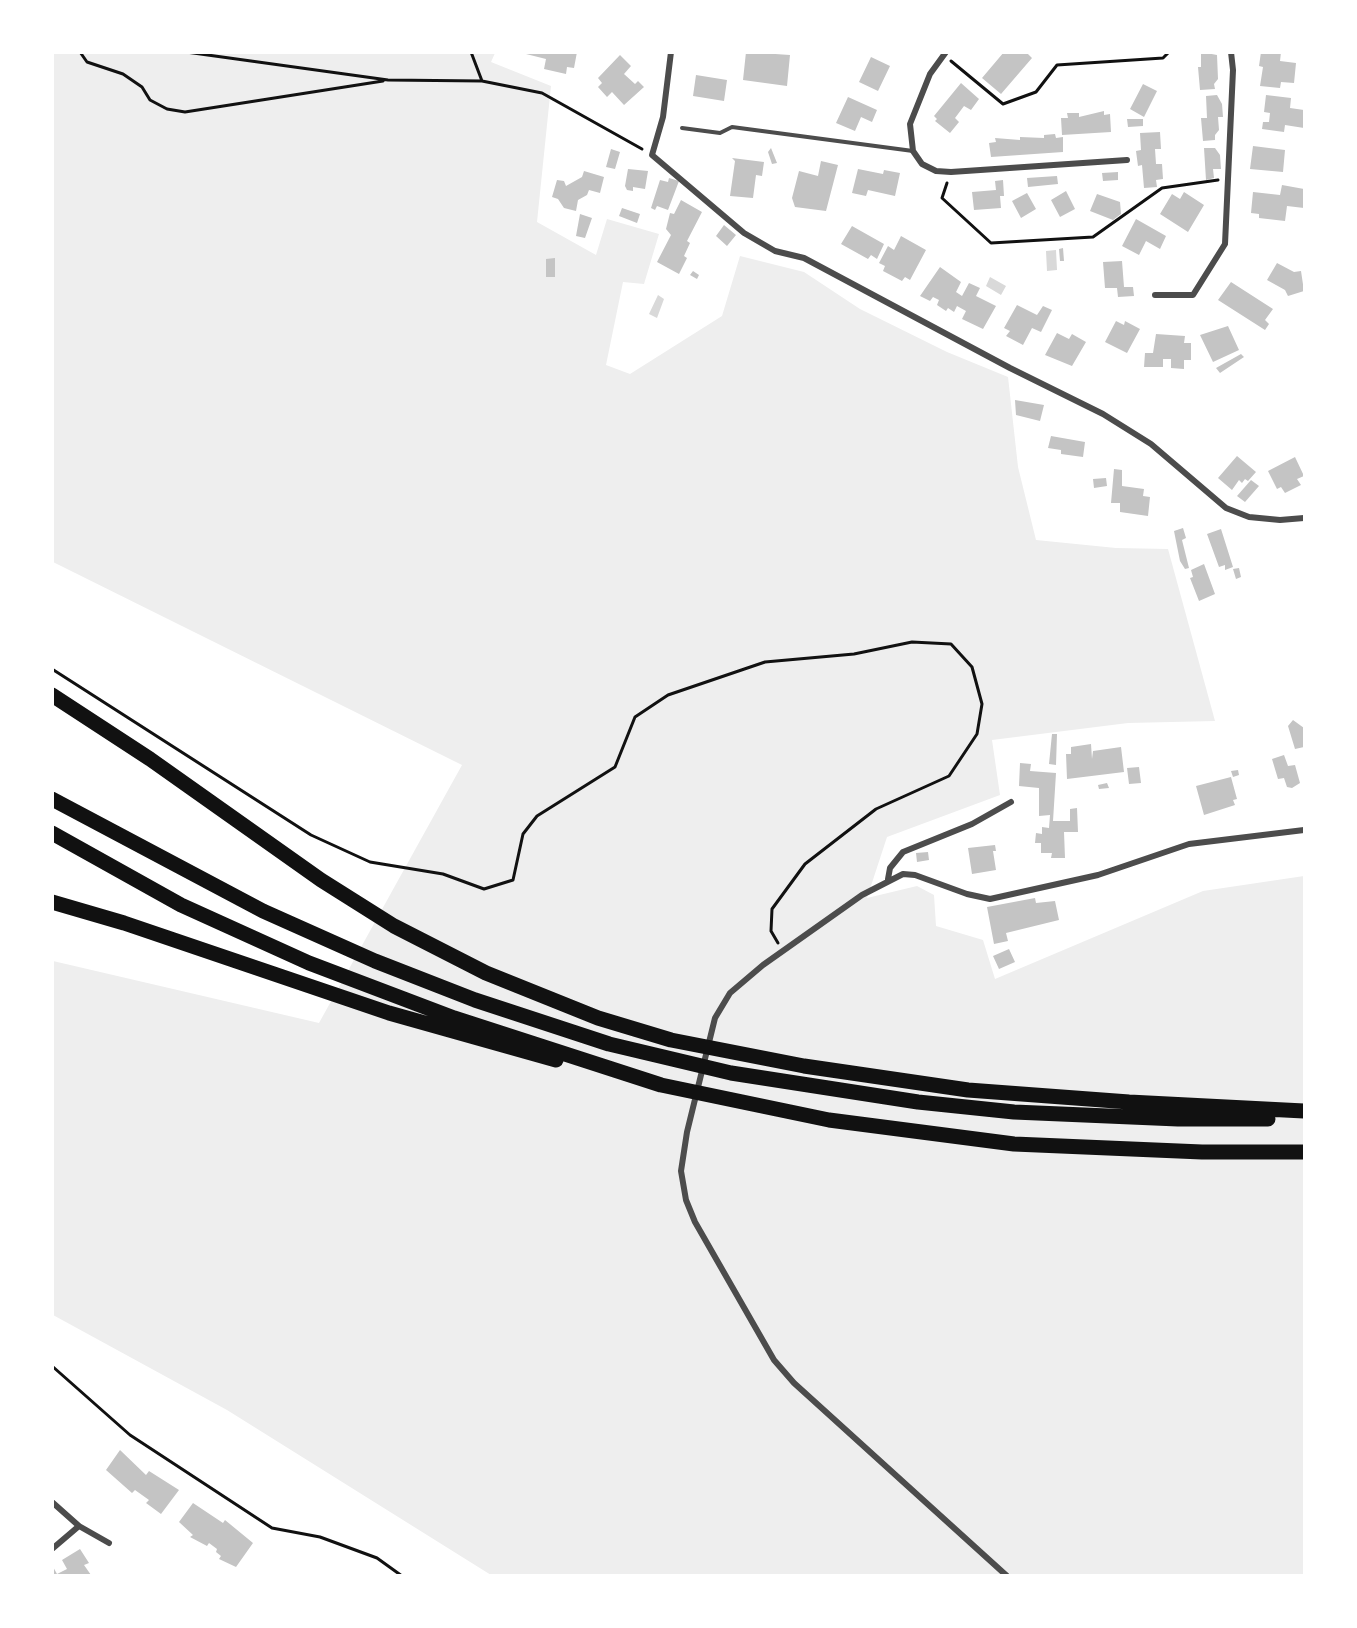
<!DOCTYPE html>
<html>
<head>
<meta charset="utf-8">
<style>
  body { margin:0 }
  #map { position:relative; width:1357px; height:1628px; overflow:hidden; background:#fff; font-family:"Space Grotesk",sans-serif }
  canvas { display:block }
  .frame { position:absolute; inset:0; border:54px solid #fff; pointer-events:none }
</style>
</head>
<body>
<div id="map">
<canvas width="1357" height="1628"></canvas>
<div class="frame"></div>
</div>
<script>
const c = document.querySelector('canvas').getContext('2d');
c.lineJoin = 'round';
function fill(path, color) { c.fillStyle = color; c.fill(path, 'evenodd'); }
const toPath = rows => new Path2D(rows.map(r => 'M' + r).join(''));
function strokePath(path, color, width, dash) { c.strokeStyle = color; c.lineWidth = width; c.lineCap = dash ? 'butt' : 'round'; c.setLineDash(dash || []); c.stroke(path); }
fill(toPath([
  [52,53,495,53,491,62,551,86,537,222,596,255,607,219,659,234,644,284,623,282,606,365,630,374,722,316,740,256,804,272,860,309,947,352,1008,377,1018,467,1036,540,1116,548,1168,549,1215,721,1128,723,992,740,1000,795,887,837,867,898,917,886,934,895,936,926,983,940,995,979,1203,891,1304,876,1304,1575,491,1575,227,1410,53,1315,53,961,319,1023,462,765,53,562]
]), '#eee');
fill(toPath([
  [1056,250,1057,270,1047,271,1046,251],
  [990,277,1006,286,1001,295,986,286],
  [658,295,664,299,657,318,649,314]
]), '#d9d9d9');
fill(toPath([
  [518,52,570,53,577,52,574,68,567,67,566,74,544,69,546,59],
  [746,52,790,55,787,86,743,80],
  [1004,52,1026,52,1032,58,1001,94,982,78],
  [1201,52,1217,55,1218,79,1214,84,1215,89,1200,90,1198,67,1201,67],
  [1261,52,1281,52,1280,61,1296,63,1294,83,1281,82,1280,88,1260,86,1263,67,1259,66],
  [620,55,631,66,624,74,635,84,638,81,644,87,624,105,612,92,607,97,598,87,602,83,598,78],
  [871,57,890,66,878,91,859,82],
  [696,75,727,80,724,101,693,96],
  [961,83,979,99,971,110,964,106,955,118,959,122,950,133,935,121,937,119,934,116],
  [1143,84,1157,91,1144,117,1130,109],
  [1217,95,1222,104,1223,117,1218,117,1219,130,1215,135,1215,140,1203,141,1201,118,1207,118,1206,96],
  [1266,95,1291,98,1290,108,1304,110,1304,128,1285,125,1284,132,1262,129,1263,122,1269,122,1270,113,1264,112],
  [848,97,877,110,872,122,861,117,855,131,836,123],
  [1104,111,1104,115,1110,114,1111,132,1062,135,1061,118,1068,118,1067,113,1079,113,1079,117],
  [1127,119,1143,119,1143,126,1128,127],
  [1160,132,1161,149,1155,149,1156,164,1162,164,1163,179,1156,180,1157,187,1144,188,1142,165,1138,166,1136,151,1141,150,1140,133],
  [1055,134,1056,138,1063,137,1063,152,991,157,989,143,996,142,995,138,1020,140,1020,137,1044,138,1044,135],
  [1253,146,1285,150,1283,172,1250,169],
  [771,148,777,163,772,164,768,152],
  [1204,148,1215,148,1220,155,1221,169,1213,169,1214,178,1206,180],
  [611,149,620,152,615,169,606,167],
  [732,158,764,162,762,176,756,175,753,198,730,196,735,161],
  [821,161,838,165,826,211,795,207,792,198,799,171,818,176],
  [628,169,648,171,645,189,633,187,633,191,627,190,625,186],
  [858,169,883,174,884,170,900,173,895,196,868,190,866,196,852,193],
  [584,171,604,177,600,193,589,190,587,195,578,200,576,211,564,208,558,199,552,197,557,180,564,181,566,186,582,177],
  [1118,172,1118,180,1103,181,1102,173],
  [1057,176,1058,184,1028,187,1027,178],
  [669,178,679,181,668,210,657,206,655,210,651,208,660,180,668,182],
  [1003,180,1004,196,1000,196,1001,208,974,210,972,192,996,190,995,181],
  [1282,185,1304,189,1304,208,1287,206,1285,221,1259,218,1259,214,1251,213,1253,192,1280,195],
  [1066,191,1075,209,1060,217,1051,200],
  [1184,192,1204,205,1188,232,1160,214,1172,194,1180,199],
  [1027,193,1036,209,1021,218,1012,201],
  [1097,194,1120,202,1121,214,1113,220,1090,211],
  [681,200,702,212,687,241,690,243,684,256,687,258,679,274,657,262,671,235,666,229,670,213,674,214],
  [622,208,640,214,637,223,619,216],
  [580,214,592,218,585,238,576,236],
  [1136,219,1166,236,1160,249,1146,241,1139,255,1122,246],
  [724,225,736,235,727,246,716,236],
  [852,226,884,244,877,259,871,255,868,259,841,244],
  [901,236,926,250,910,280,905,277,902,281,883,271,885,266,879,263,888,246,894,250],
  [1063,248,1064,261,1060,261,1059,249],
  [555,258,555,277,546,277,546,259],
  [1122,261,1124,287,1133,287,1134,296,1118,297,1117,288,1105,288,1103,262],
  [1277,263,1294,272,1301,271,1304,291,1288,296,1285,290,1267,280],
  [940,267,961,282,956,292,962,296,969,283,980,288,976,296,996,306,983,329,962,319,966,311,957,306,954,312,948,308,946,311,937,305,939,300,933,297,930,301,920,296],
  [693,271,699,275,697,279,690,275],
  [1231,282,1273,309,1265,320,1269,324,1265,330,1218,300],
  [1017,305,1037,315,1043,306,1052,310,1041,332,1032,328,1023,345,1006,336,1010,331,1004,328],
  [1116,321,1124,325,1125,321,1140,329,1127,353,1105,342],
  [1228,326,1239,350,1213,362,1200,335],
  [1057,333,1069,339,1072,334,1086,342,1072,366,1045,355],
  [1156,334,1185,336,1184,343,1191,343,1191,360,1184,360,1184,369,1171,368,1171,359,1163,359,1163,367,1144,367,1145,353,1153,353],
  [1241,354,1244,357,1220,373,1216,368],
  [1015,400,1044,405,1040,421,1016,415],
  [1051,436,1085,442,1083,457,1061,454,1061,450,1048,448],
  [1237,456,1256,472,1248,481,1245,479,1242,483,1239,480,1232,490,1218,478],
  [1295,457,1304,476,1297,479,1301,485,1285,493,1281,487,1277,489,1268,471],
  [1114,469,1122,470,1122,486,1144,489,1143,496,1150,497,1148,516,1120,512,1120,503,1111,503],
  [1106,478,1107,486,1094,488,1093,479],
  [1251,480,1259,486,1245,502,1237,496],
  [1183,528,1186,538,1182,540,1189,568,1185,569,1180,561,1174,531],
  [1221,529,1233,567,1225,570,1225,565,1219,567,1207,534],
  [1204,564,1215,594,1199,601,1190,578,1193,577,1191,570],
  [1239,568,1241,577,1236,579,1233,569],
  [1293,720,1304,728,1304,747,1295,749,1288,726],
  [1052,734,1057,734,1056,765,1049,764],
  [1091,744,1092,759,1093,751,1121,747,1124,772,1067,779,1066,754,1071,754,1071,747],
  [1284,755,1288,766,1295,765,1300,783,1292,788,1287,787,1284,778,1278,779,1272,759],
  [1020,763,1031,764,1030,771,1056,773,1053,821,1070,821,1070,809,1077,808,1078,832,1064,832,1065,858,1051,858,1052,853,1041,853,1041,843,1035,843,1036,833,1042,834,1042,827,1049,828,1050,815,1039,816,1039,788,1019,786],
  [1139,767,1141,783,1129,784,1127,768],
  [1238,770,1239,775,1233,777,1231,771],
  [1231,777,1237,799,1233,800,1235,805,1204,815,1196,786],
  [1107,783,1109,788,1099,789,1098,785],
  [995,845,996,851,993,851,996,870,972,874,968,848],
  [928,852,929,860,917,862,916,853],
  [1035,898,1036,903,1055,901,1059,920,1006,933,1008,941,994,944,987,907],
  [1009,949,1015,962,999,969,993,956],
  [120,1450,146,1475,149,1471,179,1490,161,1514,146,1503,149,1500,135,1490,132,1493,106,1470],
  [193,1503,223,1523,225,1520,253,1543,236,1567,219,1559,221,1556,216,1552,217,1549,209,1543,207,1546,190,1537,193,1535,179,1522],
  [80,1549,89,1563,84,1565,91,1575,52,1575,52,1565,57,1574,67,1569,62,1560]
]), '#c4c4c4');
strokePath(toPath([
  [80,52,87,62,123,74,142,87,150,100,167,109,185,112,383,81],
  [186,52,388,80,482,81,542,93,642,149],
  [471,52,482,81],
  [951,61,1003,104,1036,92,1057,65,1163,58,1169,52],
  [947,183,942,198,991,243,1093,237,1162,188,1218,180],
  [52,669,311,835,370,862,443,874,484,889,513,880,523,834,537,816,615,767,635,717,668,695,765,662,854,654,912,642,951,644,972,667,982,704,977,734,949,776,876,809,805,864,772,909,771,931,778,943],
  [52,1366,130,1435,272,1528,320,1537,377,1558,402,1576]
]), '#111', 3);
strokePath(toPath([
  [682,128,720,133,732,127,913,151]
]), '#4c4c4c', 4);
strokePath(toPath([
  [671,52,663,117,652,155,744,233,775,251,804,258,1010,368,1103,414,1151,444,1226,508,1249,517,1280,520,1304,518],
  [946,52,930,74,910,124,913,151,922,164,936,171,951,172,1127,160],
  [1155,295,1193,295,1225,244,1233,70,1231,52],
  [888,879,890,868,903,852,972,824,1011,802],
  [52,1502,79,1526,109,1543],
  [52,1549,79,1526],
  [1007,1576,794,1383,774,1360,695,1222,686,1200,681,1171,687,1132,715,1018,730,993,763,965,862,895,903,874,915,875,967,894,990,899,1098,875,1189,844,1304,830]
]), '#4c4c4c', 6);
strokePath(toPath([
  [52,695,150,759,321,880,394,926,486,973,598,1018,671,1040,804,1066,968,1090,1129,1102,1304,1111],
  [52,799,263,911,375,961,475,1000,609,1044,731,1073,918,1102,1014,1112,1178,1119,1268,1119],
  [52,833,181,905,309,963,454,1018,661,1085,829,1120,1014,1144,1202,1152,1304,1152],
  [52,902,124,923,389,1013,556,1060]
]), '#111', 15);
</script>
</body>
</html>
